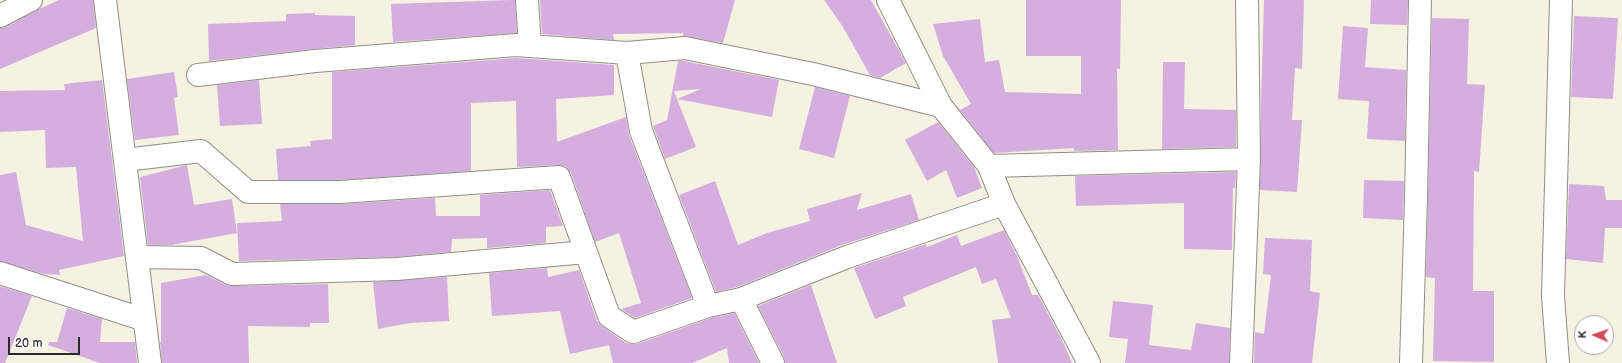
<!DOCTYPE html>
<html>
<head>
<meta charset="utf-8">
<style>
  body { margin:0 }
  #map { position:relative; width:1622px; height:363px; overflow:hidden; background:#f5f2e2; font-family:"Balsamiq Sans",sans-serif }
  canvas { display:block }
  .north { position:absolute; left:1574px; top:315px; width:40px; height:40px; box-sizing:border-box; background:#fff; border:1px solid #aaa; border-radius:50%; rotate:272deg; font-size:11px; font-weight:700; line-height:16px; text-align:center; color:#2b2b2b }
  .north::after { content:''; display:block; margin:auto; width:14px; height:18px; background:#d1495b; clip-path:polygon(50% 0,100% 100%,50% 72%,0 100%) }
  .scale { position:absolute; left:8px; top:337px; width:72px; height:18px; box-sizing:border-box; border:2px solid #2b2b2b; border-top:0; padding-left:5px; font-size:12px; line-height:14px; white-space:nowrap; color:#2b2b2b; -webkit-text-stroke:3px #fff; paint-order:stroke }
</style>
</head>
<body>
<div id="map">
<canvas width="1622" height="363"></canvas>
<div class="north">K</div>
<div class="scale">20 m</div>
</div>
<script>
const c = document.querySelector('canvas').getContext('2d');
c.lineJoin = 'round';
function fill(path, color) { c.fillStyle = color; c.fill(path, 'evenodd'); }
const toPath = rows => new Path2D(rows.map(r => 'M' + r).join(''));
function strokePath(path, color, width, dash) { c.strokeStyle = color; c.lineWidth = width; c.lineCap = dash ? 'butt' : 'round'; c.setLineDash(dash || []); c.stroke(path); }
fill(toPath([
  [59,0,93,0,96,28,0,69,0,28,6,27,39,9],
  [511,0,515,0,517,33,393,42,391,4],
  [540,0,735,0,723,43,683,36,683,33,613,34,614,40,542,34],
  [824,0,871,0,906,63,880,78,870,75,843,27],
  [1026,0,1121,0,1120,69,1117,69,1118,150,1074,151,1074,148,994,153,960,110,971,104,943,56,933,24,980,19,985,62,999,60,1005,92,1081,94,1081,56,1026,56],
  [1264,0,1304,0,1302,69,1295,68,1292,120,1302,120,1297,192,1260,190,1261,101],
  [1371,0,1408,0,1407,25,1370,24],
  [315,13,315,15,355,16,355,45,314,49,209,61,208,24,286,21,286,14],
  [1574,16,1618,18,1613,99,1571,97],
  [1432,18,1469,19,1467,84,1485,85,1479,172,1474,171,1473,291,1494,291,1494,362,1433,361,1435,278,1426,277],
  [1343,26,1368,28,1365,67,1406,70,1405,141,1367,139,1369,101,1338,99],
  [516,58,614,65,614,95,556,99,557,142,626,117,629,135,692,298,635,318,621,309,641,303,619,233,595,242,571,173,565,166,558,165,517,167,516,101,471,103,471,171,340,180,278,180,276,149,311,146,310,141,332,139,332,72],
  [678,61,684,61,779,80,772,117,677,99,696,147,665,159,653,126,667,120],
  [701,89,677,99,674,91],
  [1163,62,1185,62,1184,109,1236,110,1236,147,1162,149],
  [174,72,178,97,174,98,179,135,135,140,127,79],
  [102,80,124,256,59,270,60,275,44,274,0,261,0,175,16,172,26,225,83,241,76,167,46,168,45,130,0,132,0,91,65,90,64,84],
  [259,80,262,124,220,126,217,85],
  [815,87,850,96,834,158,799,149],
  [938,122,974,167,982,188,957,198,946,170,927,181,905,140],
  [187,165,194,205,232,199,237,233,171,245,148,245,140,177],
  [1236,172,1235,188,1233,188,1232,250,1184,249,1184,203,1076,206,1075,176],
  [1364,180,1404,181,1403,220,1363,218],
  [715,181,738,245,767,233,810,221,807,209,862,193,857,210,911,194,919,220,842,245,737,287,716,292,679,195],
  [1569,184,1604,186,1606,200,1622,200,1622,228,1605,228,1603,263,1566,259],
  [550,190,563,226,546,227,546,243,487,248,487,238,452,239,451,252,396,257,239,261,237,223,282,221,280,204,341,204,435,198,436,216,480,216,480,195],
  [1004,230,1017,256,1032,295,1038,295,1063,342,1072,363,998,363,992,320,1011,318,996,279,982,284,976,267,903,297,906,306,875,319,854,268,926,244,927,247,957,235,961,246],
  [1265,238,1312,240,1310,291,1320,293,1312,363,1254,363,1255,332,1264,334,1271,275,1263,274],
  [547,268,548,277,579,270,597,321,602,326,626,343,632,344,637,344,711,318,734,313,759,363,729,363,727,348,692,363,613,363,609,345,570,354,560,311,492,316,489,273],
  [206,275,226,285,232,286,328,284,329,323,310,323,310,327,248,326,249,363,162,363,160,342,161,342,161,283],
  [447,277,449,321,410,323,378,329,373,282],
  [811,285,837,363,785,363,784,357,758,306],
  [0,286,32,296,5,363,0,363],
  [1113,301,1153,305,1149,345,1191,350,1196,323,1230,328,1229,363,1125,363,1128,339,1109,337],
  [67,308,102,319,100,342,135,342,137,363,100,363,48,345,49,342,57,342]
]), '#d5addf');
const minor = toPath([
  [105,0,150,363],
  [527,0,530,46],
  [627,53,685,48,813,74,941,106],
  [198,75,315,61,516,45,627,53,641,131,708,306],
  [125,160,201,151,248,192,340,192,559,177,609,316,633,332,708,306,741,299,847,257,1004,204],
  [989,166,1249,159],
  [137,257,201,258,232,274,397,269,586,252],
  [0,273,145,320],
  [741,299,773,363],
  [1241,363,1249,159,1247,0],
  [1411,363,1416,199,1420,0],
  [1558,363,1553,296,1561,0]
]);
const tertiary = toPath([
  [888,0,941,106,989,166,1004,204,1089,363],
  [0,16,31,0]
]);
strokePath(minor, '#908e86', 24);
strokePath(tertiary, '#908e86', 24);
strokePath(minor, '#fff', 22);
strokePath(tertiary, '#fff', 22);
</script>
</body>
</html>
